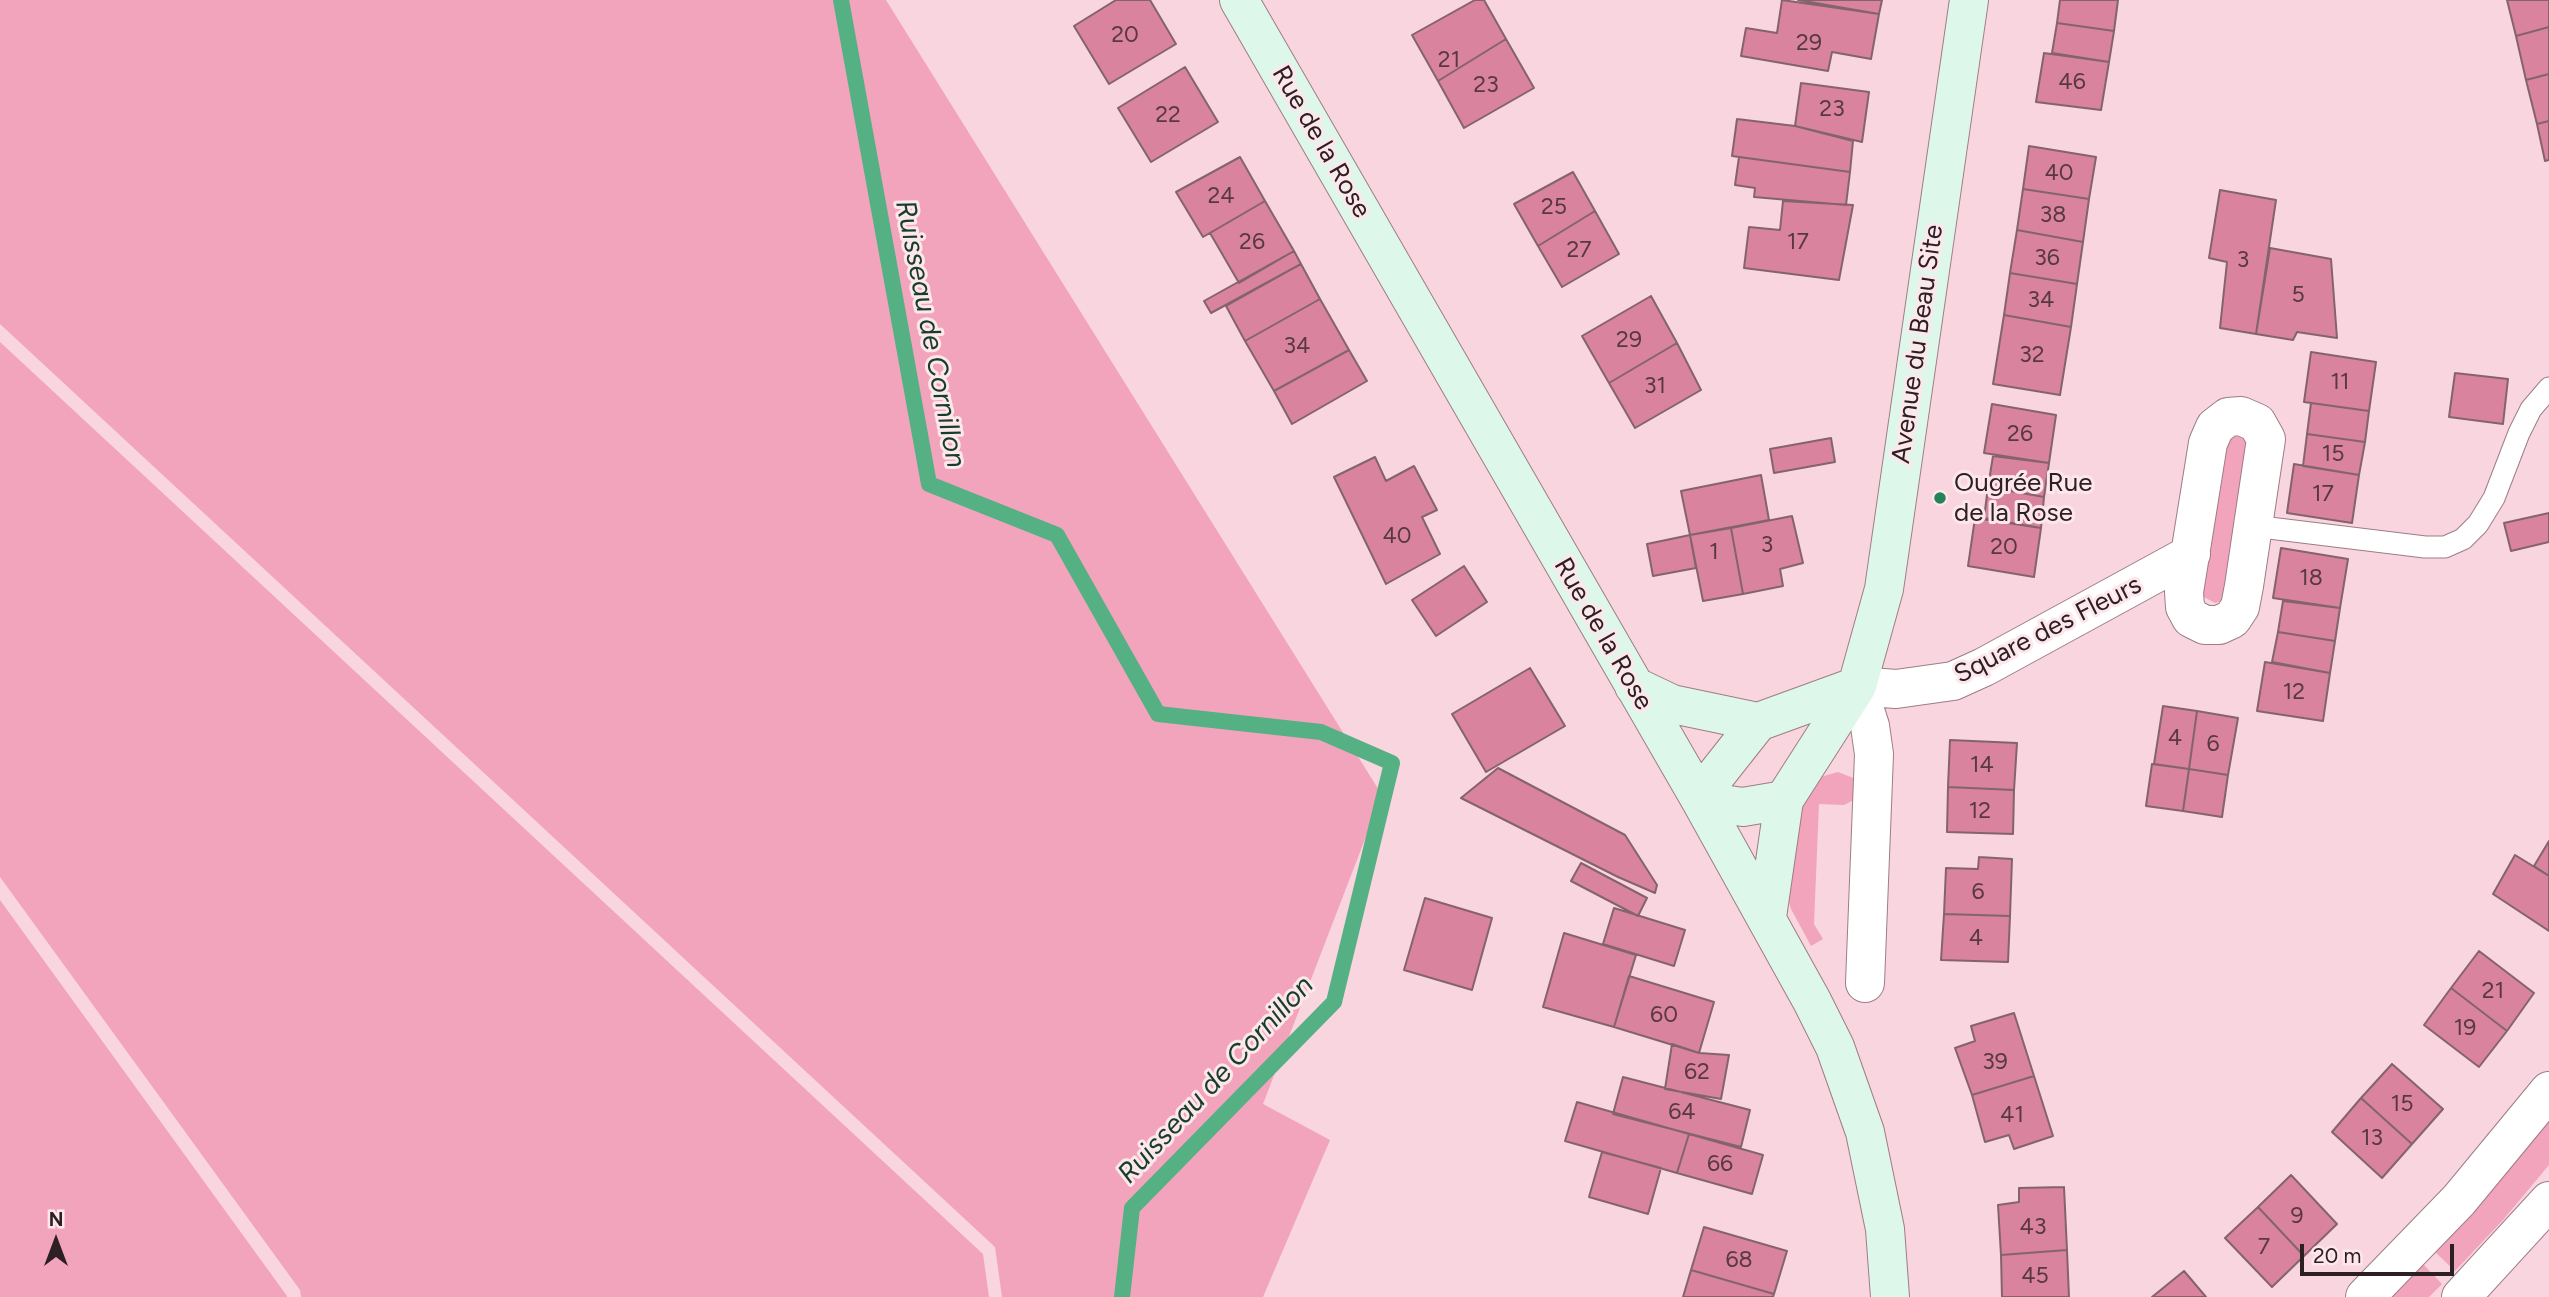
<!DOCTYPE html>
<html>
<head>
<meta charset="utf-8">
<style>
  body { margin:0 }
  #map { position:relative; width:2549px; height:1297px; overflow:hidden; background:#f9d5df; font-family:Figtree,sans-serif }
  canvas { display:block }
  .north { position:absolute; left:21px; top:1206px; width:70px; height:70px; -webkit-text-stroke:5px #fde7ec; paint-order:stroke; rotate:0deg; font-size:19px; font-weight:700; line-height:28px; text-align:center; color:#2d2024 }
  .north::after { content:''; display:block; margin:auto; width:24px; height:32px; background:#2d2024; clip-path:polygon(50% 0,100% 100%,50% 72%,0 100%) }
  .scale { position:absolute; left:2300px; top:1244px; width:154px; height:32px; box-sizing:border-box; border:4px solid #2d2024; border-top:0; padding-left:9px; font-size:21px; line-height:24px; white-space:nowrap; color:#2d2024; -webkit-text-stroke:5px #fde7ec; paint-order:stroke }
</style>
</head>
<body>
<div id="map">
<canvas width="2549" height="1297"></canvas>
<div class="north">N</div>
<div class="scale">20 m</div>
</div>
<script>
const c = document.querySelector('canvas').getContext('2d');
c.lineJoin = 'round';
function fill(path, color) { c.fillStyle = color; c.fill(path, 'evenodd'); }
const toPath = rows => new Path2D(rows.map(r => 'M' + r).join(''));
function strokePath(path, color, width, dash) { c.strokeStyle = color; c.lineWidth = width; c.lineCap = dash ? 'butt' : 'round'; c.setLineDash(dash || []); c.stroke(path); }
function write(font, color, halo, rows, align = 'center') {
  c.font = font + ' Figtree,sans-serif'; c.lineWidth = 6; c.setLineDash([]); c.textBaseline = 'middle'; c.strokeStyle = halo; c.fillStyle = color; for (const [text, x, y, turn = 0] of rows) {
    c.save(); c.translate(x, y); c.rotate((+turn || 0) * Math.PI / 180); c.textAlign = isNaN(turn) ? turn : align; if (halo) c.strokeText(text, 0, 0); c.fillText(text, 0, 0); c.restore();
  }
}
fill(toPath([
  [0,0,886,0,1382,795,1263,1104,1330,1140,1263,1297,1002,1297,995,1247,0,324],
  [0,342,983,1254,989,1297,301,1297,300,1290,0,877],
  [2233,436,2241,437,2247,443,2224,600,2215,603,2202,596,2221,446],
  [1838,772,1856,779,1856,799,1844,805,1819,804,1814,924,1823,939,1811,946,1791,909,1786,891,1784,852,1813,779],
  [0,900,287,1296,287,1297,0,1297],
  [2549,1120,2549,1165,2503,1220,2455,1271,2434,1251],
  [2423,1264,2442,1284,2429,1297,2388,1297]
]), '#f3a4bd');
strokePath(toPath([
  [841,0,929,484,1057,535,1158,714,1321,732,1392,763,1334,1002,1132,1208,1122,1297]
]), '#55b083', 16);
const building = toPath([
  [1116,0,1150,0,1176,44,1109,84,1074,26,1116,0],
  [1475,0,1484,0,1506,39,1438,81,1412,35,1475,0],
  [1782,0,1879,14,1871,59,1832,52,1828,71,1741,56,1746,28,1777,33,1782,0],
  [1798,0,1882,0,1879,14,1798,0],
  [2060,0,2118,0,2114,31,2057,23,2060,0],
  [2507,0,2549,0,2549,27,2516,36,2507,0],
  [2057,23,2114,31,2109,62,2052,53,2057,23],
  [2549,27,2549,74,2526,80,2516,36,2549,27],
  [1506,39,1534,88,1464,128,1438,81,1506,39],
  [2044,53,2109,62,2101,110,2036,102,2044,53],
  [1185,67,1218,122,1151,162,1118,108,1185,67],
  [2549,74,2549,121,2537,124,2526,80,2549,74],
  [1801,83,1869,92,1862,142,1795,126,1801,83],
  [1737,119,1795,126,1853,141,1850,172,1732,156,1737,119],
  [2549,121,2549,160,2545,161,2537,124,2549,121],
  [2029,146,2096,157,2089,199,2023,189,2029,146],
  [1240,157,1265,201,1203,237,1176,192,1240,157],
  [1739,157,1850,172,1846,205,1754,197,1755,188,1735,185,1739,157],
  [1573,172,1595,211,1538,246,1514,204,1573,172],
  [2023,189,2089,199,2083,242,2017,230,2023,189],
  [2220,190,2276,200,2256,334,2220,328,2227,262,2209,258,2220,190],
  [1265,201,1294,251,1239,283,1210,233,1265,201],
  [1783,201,1853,205,1839,280,1744,268,1749,227,1780,230,1783,201],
  [1595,211,1619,254,1562,287,1538,246,1595,211],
  [2017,230,2083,242,2077,284,2010,273,2017,230],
  [2270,248,2331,259,2337,338,2297,332,2293,340,2256,334,2270,248],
  [1294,251,1301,264,1211,313,1204,301,1294,251],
  [1301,264,1320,299,1245,341,1226,306,1301,264],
  [2010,273,2077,284,2071,327,2004,315,2010,273],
  [1651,296,1677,343,1609,383,1582,336,1651,296],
  [1320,299,1349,350,1274,391,1245,341,1320,299],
  [2004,315,2071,327,2060,395,1993,384,2004,315],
  [1677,343,1701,390,1635,428,1609,383,1677,343],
  [1349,350,1367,381,1292,424,1274,391,1349,350],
  [2311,352,2376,362,2369,411,2304,402,2311,352],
  [2455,373,2508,379,2503,424,2449,417,2455,373],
  [2311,403,2369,411,2365,442,2307,434,2311,403],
  [1992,404,2056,415,2049,463,1984,453,1992,404],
  [2307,434,2365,442,2359,475,2303,466,2307,434],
  [1831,438,1835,462,1774,473,1770,449,1831,438],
  [1993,456,2049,463,2044,497,1988,487,1993,456],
  [1375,457,1386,481,1414,466,1437,510,1422,517,1440,554,1386,584,1334,477,1375,457],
  [2294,464,2359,475,2352,523,2287,513,2294,464],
  [1761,475,1769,520,1690,535,1681,491,1761,475],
  [1988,487,2044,497,2041,528,1984,518,1988,487],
  [2549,513,2549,542,2511,551,2504,523,2549,513],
  [1792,516,1803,563,1780,569,1783,586,1743,594,1731,528,1792,516],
  [1975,518,2041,528,2034,577,1968,566,1975,518],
  [1731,528,1743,594,1703,601,1690,535,1731,528],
  [1690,535,1696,568,1653,576,1647,544,1690,535],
  [2281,548,2348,559,2340,608,2273,598,2281,548],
  [1464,566,1487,602,1436,636,1412,600,1464,566],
  [2283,601,2340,608,2335,641,2278,632,2283,601],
  [2278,632,2335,641,2330,673,2272,662,2278,632],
  [2265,662,2330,673,2323,721,2257,711,2265,662],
  [1530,668,1565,726,1486,772,1452,714,1530,668],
  [2163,706,2197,711,2189,769,2154,764,2163,706],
  [2197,711,2238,718,2228,775,2189,769,2197,711],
  [1950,740,2017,743,2014,790,1948,787,1950,740],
  [2152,764,2189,769,2183,811,2146,806,2152,764],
  [1498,768,1625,835,1657,885,1655,893,1618,877,1461,798,1498,768],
  [2189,769,2228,775,2222,817,2183,811,2189,769],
  [1948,787,2014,790,2013,834,1947,832,1948,787],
  [2549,841,2549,876,2534,866,2549,841],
  [2515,855,2549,876,2549,931,2493,894,2515,855],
  [1979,857,2012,859,2010,916,1944,914,1946,868,1978,869,1979,857],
  [1581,863,1647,898,1638,916,1571,881,1581,863],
  [1425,898,1492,918,1472,990,1404,970,1425,898],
  [1614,908,1685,930,1674,966,1603,944,1614,908],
  [1944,914,2010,916,2008,962,1941,960,1944,914],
  [1564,933,1636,955,1614,1027,1543,1007,1564,933],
  [2479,951,2534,993,2507,1031,2451,988,2479,951],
  [1629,976,1714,1002,1699,1053,1614,1027,1629,976],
  [2451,988,2507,1031,2479,1067,2424,1025,2451,988],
  [2014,1013,2034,1076,1972,1095,1955,1048,1975,1041,1971,1026,2014,1013],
  [1672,1044,1699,1053,1729,1055,1721,1099,1665,1089,1672,1044],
  [2392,1064,2443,1109,2412,1144,2361,1098,2392,1064],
  [2034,1076,2053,1136,2014,1149,2009,1135,1985,1142,1972,1095,2034,1076],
  [1623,1077,1750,1110,1741,1147,1613,1114,1623,1077],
  [2361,1098,2412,1144,2382,1178,2332,1132,2361,1098],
  [1577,1102,1689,1134,1677,1173,1565,1141,1577,1102],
  [1689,1134,1763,1155,1752,1194,1677,1173,1689,1134],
  [1602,1152,1661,1168,1648,1214,1589,1197,1602,1152],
  [2291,1175,2337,1224,2304,1256,2258,1207,2291,1175],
  [2064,1187,2067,1250,2001,1255,1998,1205,2019,1202,2019,1188,2064,1187],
  [2258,1207,2304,1256,2272,1287,2225,1238,2258,1207],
  [1704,1227,1787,1251,1774,1294,1691,1270,1704,1227],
  [2067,1250,2069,1297,2002,1297,2001,1255,2067,1250],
  [1691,1270,1774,1294,1773,1297,1683,1297,1691,1270],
  [2184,1271,2206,1297,2152,1297,2184,1271]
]);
fill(building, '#d9839f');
strokePath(building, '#83646d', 2);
const lane = toPath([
  [2253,526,2425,547,2445,547,2463,539,2478,524,2494,498,2519,433,2531,409,2549,388]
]);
const street = toPath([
  [2241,416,2257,423,2266,439,2244,586,2240,607,2232,619,2219,625,2205,625,2191,618,2185,607,2184,592,2208,443,2215,427,2228,417,2241,416],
  [1865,983,1874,754,1870,726,1857,686,1896,689,1953,681,1984,667,2191,554],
  [2365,1297,2459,1200,2549,1091],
  [2461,1297,2549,1201]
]);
const secondary = toPath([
  [1239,0,1701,801,1812,1001,1835,1047,1865,1132,1885,1229,1890,1297],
  [1634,686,1672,704,1758,722],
  [1701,801,1713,779,1758,722,1857,686],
  [1701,801,1743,807,1784,800],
  [1767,917,1784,800,1857,686,1884,589,1969,0]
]);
strokePath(lane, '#9d7d86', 23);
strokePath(street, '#9d7d86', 40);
strokePath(secondary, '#9d7d86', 40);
strokePath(lane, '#fff', 21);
strokePath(street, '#fff', 38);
strokePath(secondary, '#ddf8ea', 38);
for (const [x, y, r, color] of [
  [1940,498,7,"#258259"]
]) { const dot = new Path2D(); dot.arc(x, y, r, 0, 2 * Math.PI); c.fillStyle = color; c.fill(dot); strokePath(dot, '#fde7ec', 2.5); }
write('23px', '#583943', null, [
  ["20",1125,35],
  ["29",1809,43],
  ["21",1449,60],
  ["46",2072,82],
  ["23",1486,85],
  ["23",1832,109],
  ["22",1168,115],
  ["40",2059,173],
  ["24",1221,196],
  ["25",1554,207],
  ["38",2053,215],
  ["26",1252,242],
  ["17",1798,242],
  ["27",1579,250],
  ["36",2047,258],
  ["3",2243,260],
  ["5",2298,295],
  ["34",2041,300],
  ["29",1629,340],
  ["34",1297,346],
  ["32",2032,355],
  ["11",2340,382],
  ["31",1655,386],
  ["26",2020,434],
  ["15",2333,454],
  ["17",2323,494],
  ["40",1397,536],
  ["3",1767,545],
  ["20",2004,547],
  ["1",1714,552],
  ["18",2311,578],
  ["12",2294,692],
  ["4",2175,738],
  ["6",2213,744],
  ["14",1982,765],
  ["12",1980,811],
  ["6",1978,892],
  ["4",1976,938],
  ["21",2493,991],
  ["60",1664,1015],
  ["19",2465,1028],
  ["39",1995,1062],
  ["62",1697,1072],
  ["15",2402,1104],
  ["64",1682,1112],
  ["41",2012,1115],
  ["13",2372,1138],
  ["66",1720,1164],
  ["9",2297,1216],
  ["43",2033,1227],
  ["7",2264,1247],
  ["68",1739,1260],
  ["45",2035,1276]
]);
write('26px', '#2d2024', '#fde7ec', [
  ["Rue de la Rose",1321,142,60],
  ["Avenue du Beau Site",1918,344,-82],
  ["Square des Fleurs",2048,630,-27],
  ["Rue de la Rose",1603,634,60]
]);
write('26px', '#2d2024', '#fde7ec', [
  ["Ougrée Rue",1954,483],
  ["de la Rose",1954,513]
], 'left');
write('italic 28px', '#153d2a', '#fde7ec', [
  ["Ruisseau de Cornillon",930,334,79],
  ["Ruisseau de Cornillon",1216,1080,-47]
]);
</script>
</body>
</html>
